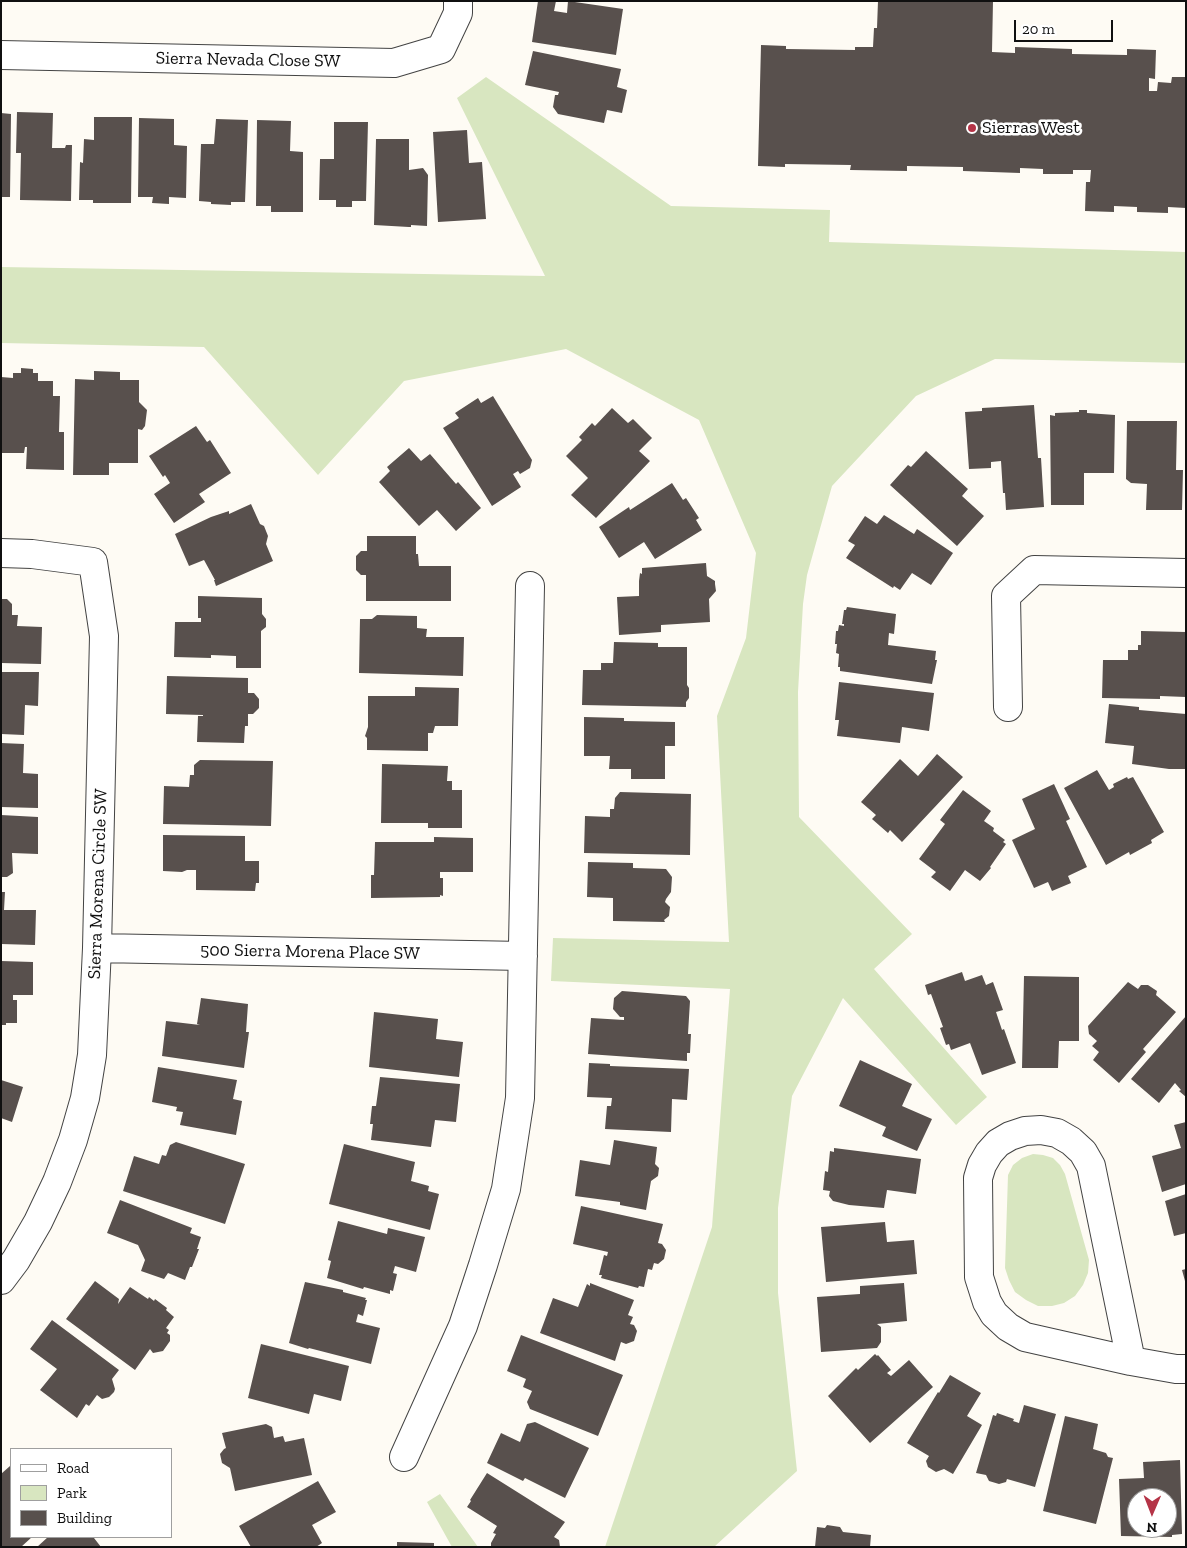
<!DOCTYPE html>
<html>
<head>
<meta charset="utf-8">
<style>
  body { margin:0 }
  #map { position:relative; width:1187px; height:1548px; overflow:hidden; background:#fefbf4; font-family:"Zilla Slab",serif }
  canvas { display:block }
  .frame { position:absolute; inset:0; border:2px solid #101010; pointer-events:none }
  .legend { position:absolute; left:10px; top:1448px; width:162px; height:90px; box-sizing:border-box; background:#fff; border:1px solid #9f9f9f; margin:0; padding:6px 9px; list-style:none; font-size:15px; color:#101010 }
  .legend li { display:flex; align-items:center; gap:10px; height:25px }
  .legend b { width:25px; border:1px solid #9f9f9f }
  .north { position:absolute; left:1127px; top:1488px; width:50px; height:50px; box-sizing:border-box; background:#fff; border:1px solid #9f9f9f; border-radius:50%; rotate:181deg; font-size:14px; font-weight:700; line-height:20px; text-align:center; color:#101010 }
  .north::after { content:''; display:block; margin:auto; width:18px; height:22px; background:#b53447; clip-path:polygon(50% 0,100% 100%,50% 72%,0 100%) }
  .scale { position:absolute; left:1014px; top:20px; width:99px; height:22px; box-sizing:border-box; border:2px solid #101010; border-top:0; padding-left:6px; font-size:15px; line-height:18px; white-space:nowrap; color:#101010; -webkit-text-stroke:4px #fff; paint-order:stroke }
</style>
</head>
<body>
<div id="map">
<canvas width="1187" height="1548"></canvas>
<div class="frame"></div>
<ul class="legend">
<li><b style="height:6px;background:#fff"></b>Road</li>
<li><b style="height:14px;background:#d8e6c0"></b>Park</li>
<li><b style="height:14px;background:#58504d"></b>Building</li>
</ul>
<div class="north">N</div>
<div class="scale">20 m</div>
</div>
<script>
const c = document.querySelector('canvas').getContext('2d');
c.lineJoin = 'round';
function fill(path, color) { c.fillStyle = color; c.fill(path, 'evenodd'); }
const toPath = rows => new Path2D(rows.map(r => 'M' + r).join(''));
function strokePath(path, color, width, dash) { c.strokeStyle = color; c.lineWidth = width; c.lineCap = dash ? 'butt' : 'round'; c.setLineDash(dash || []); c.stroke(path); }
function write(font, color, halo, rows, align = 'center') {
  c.font = font + ' "Zilla Slab",serif'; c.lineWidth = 5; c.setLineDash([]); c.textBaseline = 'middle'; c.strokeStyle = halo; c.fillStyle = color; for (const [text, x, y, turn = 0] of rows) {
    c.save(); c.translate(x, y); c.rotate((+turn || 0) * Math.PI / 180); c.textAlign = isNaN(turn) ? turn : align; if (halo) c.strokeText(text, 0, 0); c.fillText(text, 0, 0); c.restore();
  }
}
fill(toPath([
  [486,77,671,206,830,210,829,242,1186,252,1186,363,995,359,916,396,832,486,807,575,803,604,798,692,799,817,912,934,874,969,987,1097,956,1125,843,998,792,1096,778,1208,778,1293,797,1471,714,1547,605,1547,712,1227,730,989,551,981,553,938,729,942,717,716,746,638,756,553,699,420,566,349,404,381,318,475,204,347,1,343,1,267,545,276,457,98],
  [1033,1154,1043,1155,1053,1158,1060,1165,1065,1174,1089,1260,1088,1273,1083,1285,1075,1296,1064,1303,1052,1306,1038,1306,1026,1300,1015,1292,1009,1280,1005,1268,1008,1175,1013,1165,1022,1158],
  [440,1494,478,1547,452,1547,427,1502]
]), '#d8e6c0');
fill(toPath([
  [538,1,556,1,554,11,567,13,568,1,623,9,616,55,532,42],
  [878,1,993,1,992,52,1015,53,1015,47,1072,49,1072,54,1127,55,1127,49,1156,50,1155,79,1149,78,1149,91,1157,91,1158,82,1171,83,1172,77,1186,77,1186,208,1168,207,1168,213,1137,212,1137,207,1114,206,1114,212,1085,211,1086,182,1090,182,1091,170,1073,170,1073,174,1043,174,1043,169,1020,168,1020,173,963,171,963,167,907,166,907,171,850,170,851,165,785,164,785,167,758,166,761,45,786,46,786,49,855,50,855,47,873,47,874,28,877,28],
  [533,51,621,69,617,87,627,90,622,113,607,110,604,123,558,114,553,107,555,95,558,95,559,92,525,85],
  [17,112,53,113,52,148,65,148,66,145,72,145,71,201,20,200,21,153,16,153],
  [1,113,11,114,10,197,1,197],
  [94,117,132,117,131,203,93,203,93,200,79,200,80,162,83,163,84,139,94,140],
  [139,118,174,119,174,145,187,146,186,198,169,197,169,204,152,203,153,197,138,197],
  [216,119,248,120,245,202,231,202,231,205,211,204,211,202,199,201,201,144,214,144],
  [257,120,291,121,290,151,303,152,303,212,271,212,271,206,256,206],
  [334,122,368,122,366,201,352,201,352,207,336,207,336,200,319,200,320,159,334,159],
  [467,130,469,163,482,162,486,219,438,222,433,132],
  [376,139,409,139,409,170,423,168,428,175,427,226,411,225,411,227,409,227,374,225],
  [21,368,33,369,33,373,38,373,38,381,53,381,53,396,60,396,59,432,64,432,64,470,26,469,27,447,25,447,24,453,1,453,1,377,13,378,13,373,21,373],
  [94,371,120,372,120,380,139,380,139,402,147,410,145,426,142,430,138,429,138,463,109,463,109,475,73,475,75,379,94,380],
  [493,396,532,460,530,468,520,474,518,471,513,474,521,487,492,506,443,428,459,418,455,413,478,398,481,403],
  [1034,405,1038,458,1041,458,1044,507,1006,510,1005,493,1003,493,1001,461,991,462,991,468,969,469,965,412,982,411,982,408],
  [612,408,628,423,633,419,652,438,639,451,650,461,596,518,571,495,588,478,566,456,582,440,579,437,592,423,595,426],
  [1079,410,1087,410,1087,413,1115,415,1114,473,1084,473,1084,505,1051,505,1050,415,1055,416,1055,413,1079,412],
  [1127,421,1177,421,1176,470,1183,470,1182,510,1146,510,1147,484,1131,483,1126,479],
  [196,426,207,442,210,440,231,473,199,494,205,502,174,523,154,494,170,483,165,475,163,477,149,456],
  [409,448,421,461,430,454,456,484,458,482,481,508,456,531,437,510,419,526,379,482,390,471,387,467],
  [926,451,968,489,962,496,984,516,957,546,890,485,908,465,911,467],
  [672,483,683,500,686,498,699,518,696,520,702,530,655,559,644,542,619,558,599,527,629,507,630,510],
  [251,504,260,524,264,526,268,536,266,544,273,561,216,586,214,580,215,580,204,560,189,566,175,534,211,517,229,511,229,514],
  [884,515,914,534,917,529,953,553,931,585,912,573,900,590,894,586,893,588,846,558,855,545,848,541,865,516,877,524],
  [367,536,416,536,416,554,418,554,419,566,451,566,451,601,366,601,366,575,361,575,356,570,356,556,361,551,367,551],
  [706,563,707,576,715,581,715,584,716,591,709,599,710,622,661,625,661,632,619,635,617,597,639,596,639,581,640,573,642,574,642,568],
  [198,596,262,598,262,614,266,619,266,627,261,631,261,668,236,668,236,656,211,655,211,658,174,657,175,622,201,622,201,618,198,618],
  [1,599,7,599,12,604,12,615,18,615,17,626,42,627,41,664,1,663],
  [847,607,896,614,894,634,889,633,888,645,936,651,935,660,937,660,932,684,840,671,840,667,838,667,839,654,836,653,837,644,835,644,836,631,838,631,839,625,844,626,844,624,842,624,844,610,846,610],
  [377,615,417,616,417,628,427,629,426,637,464,637,463,676,359,673,360,619,372,619],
  [1141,631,1186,632,1186,697,1160,696,1160,699,1102,698,1103,660,1128,660,1128,650,1138,650,1138,645,1141,645],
  [614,642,658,643,658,647,687,647,687,685,689,688,689,698,686,702,686,707,582,705,583,670,601,670,601,663,613,663],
  [1,672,39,672,38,706,25,705,24,735,1,734],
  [167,676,248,678,248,693,254,693,259,699,259,708,253,714,248,714,248,726,245,726,244,743,197,742,198,716,203,716,203,715,166,714],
  [839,682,934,693,929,731,902,727,900,743,837,736,839,720,835,720],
  [415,687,459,688,458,726,435,726,433,733,428,733,428,751,367,750,367,738,365,736,368,727,368,696,415,696],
  [1109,704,1139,707,1139,710,1186,714,1186,769,1169,769,1132,764,1134,746,1105,743],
  [584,717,624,718,624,721,675,722,675,746,665,746,665,779,631,779,631,769,609,769,610,756,584,756],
  [1,743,24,744,23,773,38,774,38,808,1,807],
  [937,754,963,777,902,842,890,830,888,833,872,819,876,815,861,802,900,759,918,776],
  [200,760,273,761,271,826,163,824,164,786,189,787,190,775,194,775,194,765],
  [382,764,448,766,447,781,452,781,452,790,462,790,462,828,428,828,428,823,381,823],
  [1097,770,1109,790,1114,787,1113,784,1127,777,1128,779,1133,777,1164,832,1151,840,1152,843,1130,855,1129,852,1106,865,1064,788],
  [1054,784,1070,819,1066,821,1087,867,1068,876,1071,883,1052,891,1048,882,1034,888,1012,840,1035,829,1022,799],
  [963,790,991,811,984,821,994,828,993,831,1005,840,1003,842,1006,844,990,867,991,868,980,881,965,870,950,891,931,877,936,872,919,859,945,824,940,820],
  [620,792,691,794,690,855,584,853,585,816,610,817,610,809,614,809,615,798],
  [1,815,38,817,38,854,12,853,13,873,7,877,1,877],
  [163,835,245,836,245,861,259,861,259,883,256,883,255,891,196,890,196,870,187,870,182,872,163,871],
  [434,837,473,838,473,872,440,872,440,878,443,878,443,896,440,895,440,897,371,898,371,875,374,875,375,842,434,842],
  [588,862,633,863,633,868,666,869,672,877,671,892,666,899,665,902,670,907,669,916,664,920,665,922,613,921,613,898,587,897],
  [1,892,5,892,4,910,36,910,35,945,1,944],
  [1,961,33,962,33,995,13,995,13,1000,17,1000,17,1023,6,1023,6,1025,1,1025],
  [962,972,965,981,982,975,986,985,993,982,1003,1010,996,1012,1002,1030,1004,1029,1016,1063,982,1075,970,1043,951,1050,949,1044,946,1045,940,1028,943,1027,931,994,928,995,925,985],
  [1024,976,1079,977,1079,1041,1059,1041,1058,1068,1022,1068],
  [1128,982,1138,989,1141,985,1148,985,1157,991,1156,995,1176,1012,1143,1049,1146,1052,1119,1083,1093,1060,1099,1052,1092,1046,1097,1041,1089,1034,1088,1026],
  [622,991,686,996,690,1001,688,1034,691,1034,690,1053,687,1053,687,1061,588,1054,591,1018,624,1020,624,1017,620,1017,613,1009,614,998],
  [201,998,248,1004,246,1032,249,1032,244,1068,162,1056,166,1021,200,1025,197,1024],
  [374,1012,438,1019,436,1039,463,1042,459,1077,369,1067],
  [1186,1016,1186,1097,1179,1091,1181,1090,1175,1083,1159,1103,1131,1079],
  [860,1060,912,1084,902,1106,932,1119,917,1151,882,1136,886,1127,839,1106],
  [589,1063,610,1064,610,1066,689,1069,687,1100,672,1099,671,1132,605,1129,607,1106,611,1106,612,1098,587,1097],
  [158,1067,237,1080,233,1099,242,1101,236,1135,180,1125,183,1112,176,1111,177,1107,152,1102],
  [380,1077,460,1084,456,1122,435,1120,431,1147,371,1140,373,1124,370,1124,372,1106,376,1106],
  [1,1080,23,1087,12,1122,1,1118],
  [1186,1122,1186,1184,1162,1192,1152,1156,1181,1148,1174,1125],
  [614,1140,657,1147,655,1164,659,1168,658,1176,651,1181,646,1210,620,1205,620,1202,575,1196,580,1160,610,1165],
  [176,1142,245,1164,225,1224,123,1191,134,1156,159,1164,162,1155,166,1156,170,1145],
  [344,1144,415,1162,411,1181,429,1186,428,1191,439,1194,430,1230,329,1204],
  [834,1148,921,1159,916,1194,887,1190,884,1208,849,1205,833,1201,829,1196,830,1191,823,1190,825,1171,828,1172,830,1151,834,1152],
  [1186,1194,1186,1233,1174,1236,1165,1201],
  [120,1200,192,1228,190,1233,201,1237,197,1249,199,1249,192,1267,190,1267,185,1280,168,1273,164,1279,141,1271,145,1260,138,1245,107,1233],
  [581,1206,663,1224,658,1243,662,1244,666,1250,664,1259,658,1264,654,1263,652,1270,648,1269,644,1287,639,1286,638,1288,601,1278,602,1275,599,1275,604,1255,607,1256,608,1252,573,1244],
  [338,1221,387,1234,388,1228,425,1237,416,1272,395,1266,393,1273,397,1274,393,1291,390,1290,390,1294,364,1287,363,1289,327,1278,331,1261,328,1260],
  [885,1222,887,1242,914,1240,917,1274,826,1282,821,1227],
  [1186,1269,1186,1281,1185,1281,1182,1270],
  [95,1281,119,1299,118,1304,130,1287,148,1299,149,1297,154,1301,155,1299,167,1308,166,1310,174,1317,166,1328,169,1330,167,1333,170,1335,170,1341,163,1351,153,1353,150,1349,135,1370,66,1319],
  [305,1282,343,1290,343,1292,366,1298,365,1300,367,1300,363,1316,358,1314,356,1322,380,1328,371,1364,309,1348,308,1349,289,1343],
  [590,1283,634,1300,628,1315,633,1317,630,1324,634,1325,637,1331,634,1341,626,1344,621,1342,615,1361,540,1333,553,1298,578,1307,587,1284,590,1286],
  [904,1283,907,1321,877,1324,881,1327,881,1342,877,1348,821,1352,817,1297,860,1294,860,1286],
  [52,1320,119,1370,112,1379,115,1389,114,1392,109,1397,102,1399,97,1395,89,1406,86,1404,77,1418,40,1390,57,1369,30,1349],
  [521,1335,623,1375,598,1436,530,1409,527,1402,532,1391,523,1387,526,1379,507,1371],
  [261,1344,349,1366,341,1401,314,1394,309,1414,248,1398],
  [875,1354,877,1356,878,1355,891,1370,887,1373,891,1376,909,1360,933,1387,870,1443,828,1396,856,1368,858,1370],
  [950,1375,981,1393,967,1416,982,1425,953,1474,944,1469,936,1472,928,1467,926,1461,929,1456,907,1443,938,1392,939,1393],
  [1024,1405,1056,1414,1035,1487,1007,1479,1006,1482,999,1484,989,1481,986,1475,976,1473,993,1415,996,1416,997,1413,1014,1419,1013,1421,1019,1423],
  [1065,1416,1098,1424,1093,1449,1106,1453,1108,1457,1113,1458,1096,1524,1043,1511],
  [535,1422,589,1448,565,1498,525,1478,523,1481,487,1463,501,1433,520,1442,527,1424],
  [266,1424,272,1427,274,1438,283,1436,285,1442,304,1438,312,1475,235,1491,230,1468,222,1463,220,1454,224,1449,226,1448,222,1433],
  [1180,1460,1182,1534,1172,1535,1172,1537,1121,1536,1119,1479,1144,1478,1143,1462],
  [1137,1498,1167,1498,1167,1528,1137,1528],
  [10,1466,11,1468,11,1537,32,1537,21,1547,1,1547,1,1474],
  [487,1473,565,1522,554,1537,559,1540,560,1547,491,1547,491,1543,496,1534,493,1533,497,1526,467,1507,471,1501,470,1500],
  [318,1481,336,1512,312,1525,322,1543,316,1547,251,1547,239,1526],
  [827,1525,840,1527,843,1532,871,1535,870,1547,815,1547,817,1527,825,1528],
  [48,1537,94,1538,101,1547,37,1547],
  [397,1542,434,1543,434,1547,397,1547]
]), '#58504d');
const street = toPath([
  [1,55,394,63,441,49,458,13,458,1],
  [1,553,32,554,93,562,104,636,97,948,92,1055,85,1098,73,1140,57,1182,38,1222,16,1260,1,1280],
  [1008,707,1006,596,1034,570,1186,573],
  [97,948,523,956],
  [1131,1361,1091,1166,1083,1152,1071,1141,1057,1133,1041,1130,1025,1131,1010,1136,998,1143,989,1153,982,1165,978,1178,979,1277,987,1302,994,1314,1008,1327,1025,1337,1131,1361,1176,1369,1186,1369],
  [404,1457,463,1326,483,1265,506,1189,520,1098,530,586]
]);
strokePath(street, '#434343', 30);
strokePath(street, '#fff', 28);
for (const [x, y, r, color] of [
  [972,128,5,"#b53447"]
]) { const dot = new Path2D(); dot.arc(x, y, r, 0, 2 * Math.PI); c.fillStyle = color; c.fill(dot); strokePath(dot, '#fff', 2); }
write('18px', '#101010', '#fff', [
  ["Sierra Nevada Close SW",248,60,1],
  ["Sierra Morena Circle SW",98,884,-88],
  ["500 Sierra Morena Place SW",310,952,1]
]);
write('18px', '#101010', '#fff', [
  ["Sierras West",982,128]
], 'left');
</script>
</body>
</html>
